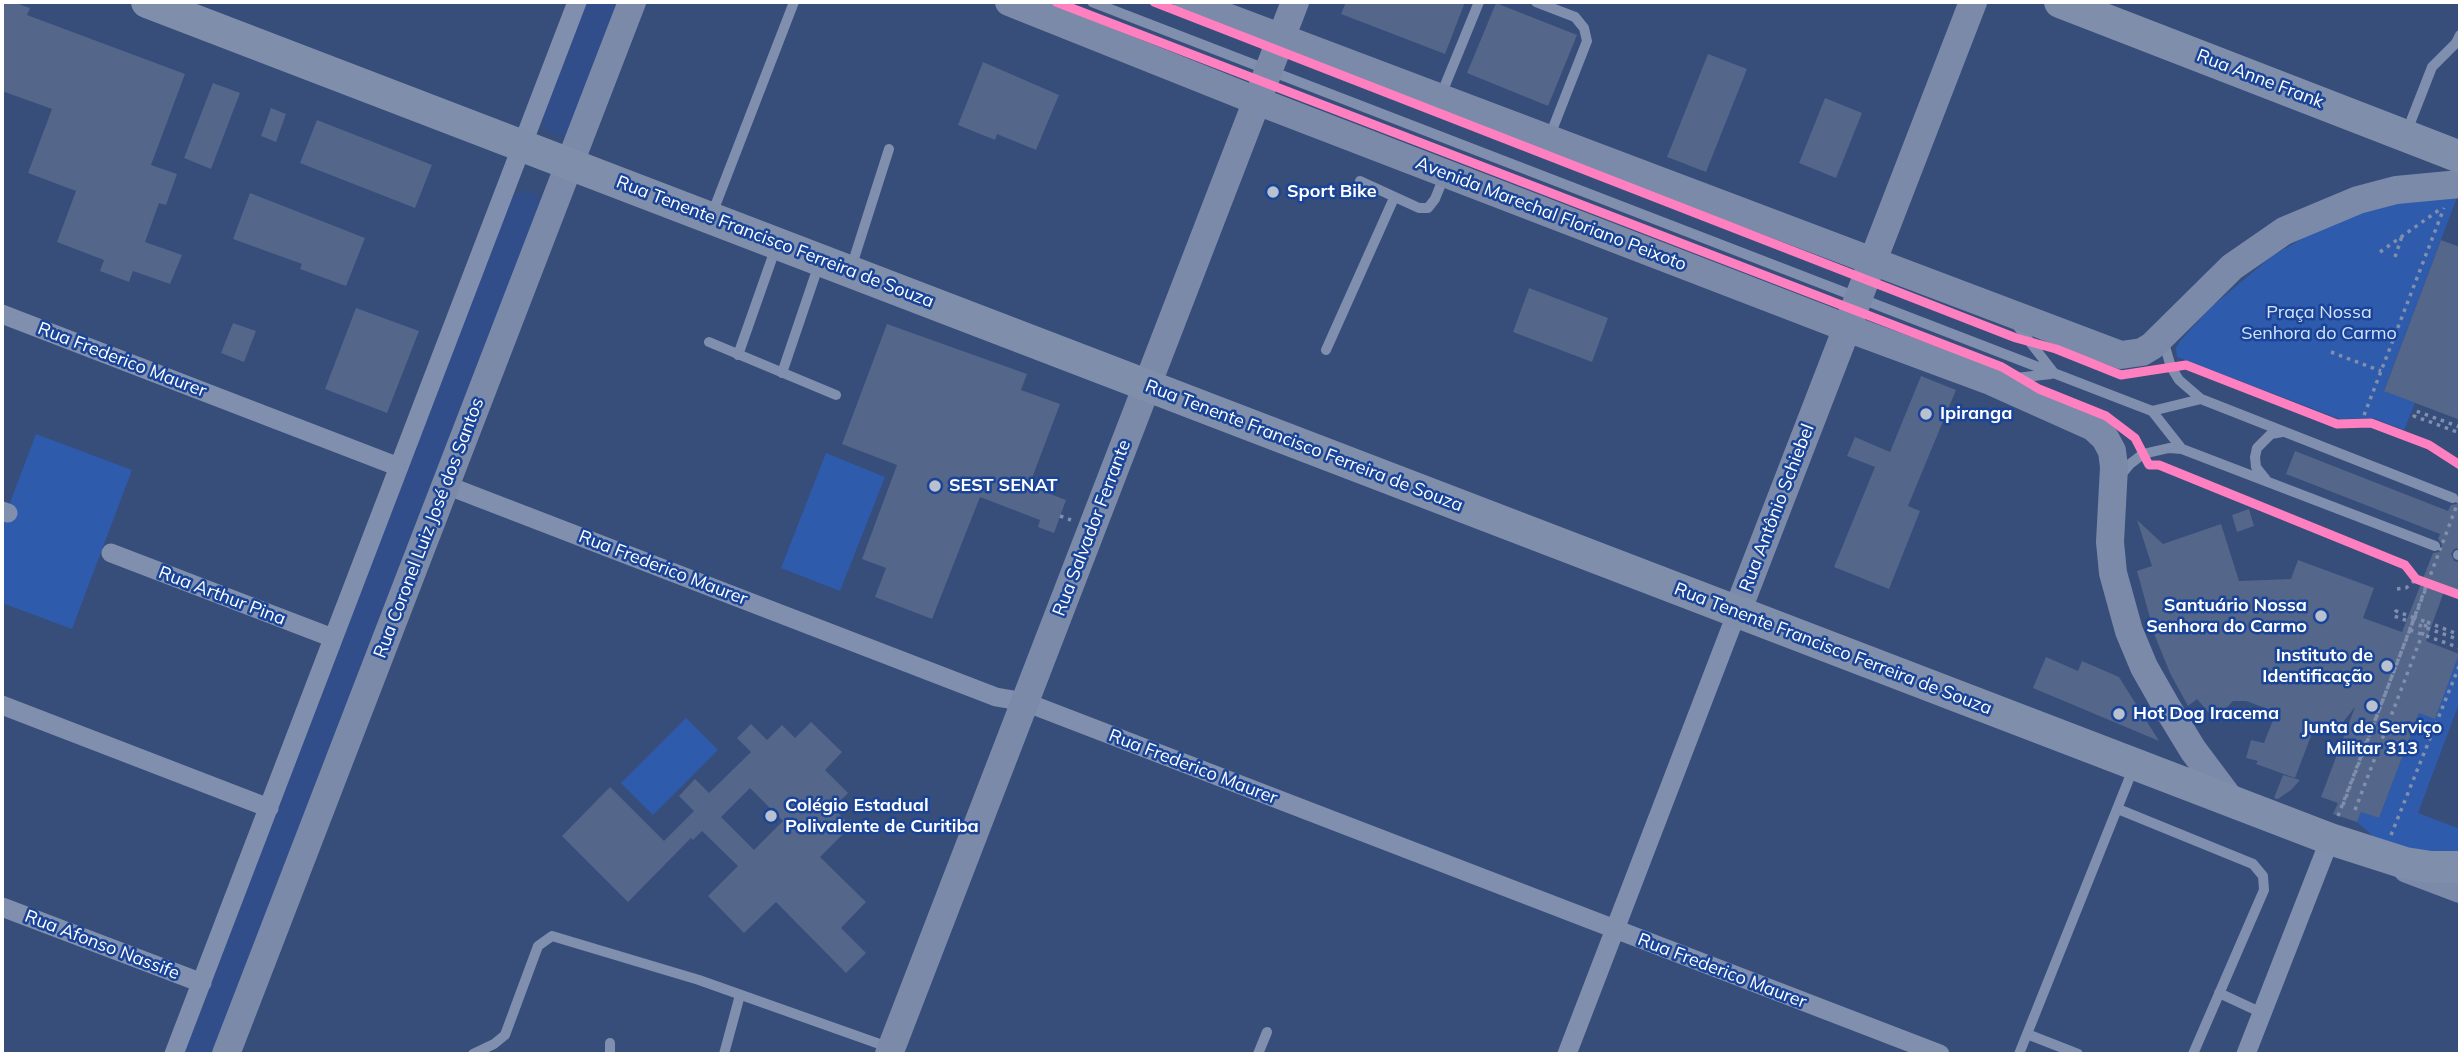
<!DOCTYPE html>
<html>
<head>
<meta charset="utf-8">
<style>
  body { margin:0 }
  #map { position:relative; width:2462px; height:1056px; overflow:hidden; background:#374d7a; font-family:Mulish,sans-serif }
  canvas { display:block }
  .frame { position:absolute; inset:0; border:4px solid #fff; pointer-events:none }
</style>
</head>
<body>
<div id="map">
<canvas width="2462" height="1056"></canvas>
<div class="frame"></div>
</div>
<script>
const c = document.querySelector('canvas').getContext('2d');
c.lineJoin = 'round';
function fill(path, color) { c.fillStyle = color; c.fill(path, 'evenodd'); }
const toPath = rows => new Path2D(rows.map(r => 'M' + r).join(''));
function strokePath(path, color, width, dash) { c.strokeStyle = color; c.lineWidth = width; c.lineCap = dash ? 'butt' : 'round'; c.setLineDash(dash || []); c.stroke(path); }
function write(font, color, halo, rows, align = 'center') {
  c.font = font + ' Mulish,sans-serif'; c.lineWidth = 5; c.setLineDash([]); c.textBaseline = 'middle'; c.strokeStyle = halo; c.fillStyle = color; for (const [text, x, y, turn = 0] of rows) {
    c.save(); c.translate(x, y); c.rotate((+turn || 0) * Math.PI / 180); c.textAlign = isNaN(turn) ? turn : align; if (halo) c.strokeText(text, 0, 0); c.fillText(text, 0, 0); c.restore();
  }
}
fill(toPath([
  [2458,195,2384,390,2415,403,2404,430,2373,418,2340,419,2177,357,2176,348,2180,341,2210,308,2272,256,2317,230,2359,212,2399,201],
  [36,434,132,470,72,629,2,603,2,524],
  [826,453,885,477,840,591,781,568],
  [2459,654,2460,701,2418,813,2460,829,2460,858,2418,852,2373,836,2357,822,2361,812,2379,818,2419,713,2435,718],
  [686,718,718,750,653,815,621,783]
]), '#2f5bad');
strokePath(toPath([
  [560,118,605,2],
  [199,1054,525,209]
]), '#314e8a', 35);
fill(toPath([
  [2,2,13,2,30,8,27,15,185,74,151,165,177,174,166,205,159,203,145,242,182,255,170,284,133,271,129,282,100,271,104,260,57,242,76,191,28,173,52,109,2,91],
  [1346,2,1465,2,1445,54,1341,14],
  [1496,3,1577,35,1548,106,1467,73],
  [1708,54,1747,69,1706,172,1667,157],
  [983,62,1059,95,1036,150,997,134,995,140,958,125],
  [213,83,240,93,211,169,184,158],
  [1825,98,1862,113,1836,178,1799,163],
  [271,108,286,114,276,142,261,136],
  [317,120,432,165,415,208,300,163],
  [250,193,365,238,346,286,300,269,302,264,233,239],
  [2441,240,2460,247,2460,420,2384,391],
  [1529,288,1608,318,1592,362,1513,332],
  [356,308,419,331,387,413,325,389],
  [233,323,256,331,244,362,221,353],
  [887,324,1027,374,1021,390,1060,404,1029,486,1066,500,1054,533,1038,527,1040,520,980,497,932,619,875,597,886,568,862,559,897,465,842,444],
  [1921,376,1956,390,1908,506,1920,511,1889,589,1834,567,1875,467,1847,456,1855,437,1890,452],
  [2295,451,2448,511,2451,505,2457,504,2460,499,2460,548,2454,549,2451,554,2454,561,2460,562,2460,591,2446,586,2426,641,2459,654,2435,719,2419,713,2379,818,2361,812,2357,822,2333,814,2338,803,2321,797,2355,707,2333,735,2314,728,2295,778,2256,764,2258,761,2246,758,2251,740,2264,743,2276,712,2246,701,2233,701,2215,720,2197,699,2188,706,2170,673,2155,636,2137,571,2152,566,2137,520,2163,544,2221,524,2239,581,2291,579,2298,560,2374,588,2363,618,2402,632,2433,553,2439,552,2442,548,2441,542,2438,539,2440,534,2286,474],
  [2249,509,2254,526,2237,532,2232,515],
  [2046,657,2078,671,2082,661,2119,677,2159,741,2033,688],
  [811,722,842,752,825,770,848,793,833,808,851,826,820,857,866,902,841,928,866,953,846,973,776,902,744,933,708,896,738,866,702,831,693,840,691,838,628,902,562,836,610,787,664,841,694,811,679,796,695,779,709,793,751,752,737,738,751,724,767,740,782,725,795,738],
  [750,788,783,821,754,850,721,817],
  [2283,775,2300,780,2291,790,2278,799,2274,798]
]), '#546689');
strokePath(toPath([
  [2380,252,2439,210],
  [2395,257,2402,236],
  [2331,352,2381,371],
  [2361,423,2444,208],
  [2460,427,2416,411,2414,416,2460,433],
  [1060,516,1071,520],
  [2397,589,2406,588,2416,579],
  [2414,618,2396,611,2394,616,2460,640],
  [2427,622,2460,635],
  [2410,630,2460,648],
  [2338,816,2428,583],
  [2391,835,2460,664]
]), '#808fad', 3.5, [3.5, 5]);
strokePath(toPath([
  [1092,2,2152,411],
  [1536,2,1575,17,1584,28,1587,41,1549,138],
  [1441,95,1479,2],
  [2407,131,2432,67,2456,43,2460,35],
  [1360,181,1419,208,1428,208,1435,199,1445,174],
  [712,214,794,2],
  [851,268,889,149],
  [2016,324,2054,373],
  [2163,340,2171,367,2179,380,2201,399,2453,498],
  [709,342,836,395],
  [1326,350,1394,198],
  [738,355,776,247],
  [782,373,819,264],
  [2007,379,2051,374],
  [2152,411,2201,399],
  [2152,411,2182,449],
  [2120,476,2130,464,2143,454,2169,448,2182,449,2435,546],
  [2267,481,2256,467,2255,457,2257,448,2271,434,2282,432],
  [2458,555,2460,555],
  [2118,809,2253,864,2263,876,2264,890,2193,1054],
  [2219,993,2262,1013],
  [2027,1034,2078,1054],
  [473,1054,494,1044,505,1035,538,946,552,936,699,980,888,1047],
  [610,1054,610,1043],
  [724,1054,740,995],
  [1258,1054,1267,1032],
  [2019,1054,2133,769]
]), '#808fad', 10);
strokePath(toPath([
  [2,314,399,467],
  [446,485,996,697,1025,702,1940,1054],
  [2,511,8,513],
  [111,553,333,638],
  [2,705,269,808],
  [2,907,202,983],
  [174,1054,577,2],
  [1567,1054,1737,612],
  [2246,1054,2330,839]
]), '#808fad', 19);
strokePath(toPath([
  [1009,2,1257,101,1847,328,1988,380,2093,427,2105,438,2112,451,2114,467,2110,542,2113,573,2129,631,2144,667,2165,704,2193,750,2232,802],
  [1187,2,2121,355,2142,352,2152,346,2232,267,2284,231,2358,200,2396,190,2460,184],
  [1737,612,1973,2],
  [2407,869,2460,889],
  [226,1054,632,2],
  [889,1054,1295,2]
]), '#7b8aa9', 28);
strokePath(toPath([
  [147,2,2330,839,2405,863,2431,867,2460,867],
  [2060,2,2460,157]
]), '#7f8eab', 32);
strokePath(toPath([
  [2343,805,2460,497],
  [2355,810,2427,622,2414,618]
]), '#808fad', 3.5, [3.5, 5]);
strokePath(toPath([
  [1056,2,2002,367,2039,389,2106,416,2135,438,2149,465,2159,465,2405,565,2416,579,2460,595],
  [1154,2,2016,338,2056,349,2121,375,2186,365,2337,424,2371,423,2429,445,2460,465]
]), '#ff80c0', 9);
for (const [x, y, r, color] of [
  [1273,192,7,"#b9c1d0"],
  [1926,414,7,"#b9c1d0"],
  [935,486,7,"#b9c1d0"],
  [2321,616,7,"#b9c1d0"],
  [2387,666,7,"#b9c1d0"],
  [2372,706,7,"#b9c1d0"],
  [2119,714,7,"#b9c1d0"],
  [771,816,7,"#b9c1d0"]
]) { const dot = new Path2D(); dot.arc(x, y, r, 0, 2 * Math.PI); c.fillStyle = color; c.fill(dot); strokePath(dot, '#1a4497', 2.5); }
write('18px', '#fff', '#1a4497', [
  ["Rua Anne Frank",2260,79,21],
  ["Avenida Marechal Floriano Peixoto",1551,214,21],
  ["Rua Tenente Francisco Ferreira de Souza",775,242,21],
  ["Rua Frederico Maurer",122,360,21],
  ["Rua Tenente Francisco Ferreira de Souza",1304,446,21],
  ["Rua Antônio Schiebel",1777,508,-69],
  ["Rua Coronel Luiz José dos Santos",429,528,-69],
  ["Rua Salvador Ferrante",1092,528,-69],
  ["Rua Frederico Maurer",663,568,21],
  ["Rua Arthur Pina",222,596,21],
  ["Rua Tenente Francisco Ferreira de Souza",1833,649,21],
  ["Rua Frederico Maurer",1193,767,21],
  ["Rua Afonso Nassife",102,945,21],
  ["Rua Frederico Maurer",1722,971,21]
]);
write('bold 18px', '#fff', '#1a4497', [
  ["Sport Bike",1287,192],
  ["Ipiranga",1940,414],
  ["SEST SENAT",949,486],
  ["Santuário Nossa",2307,606,"right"],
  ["Senhora do Carmo",2307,627,"right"],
  ["Instituto de",2373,656,"right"],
  ["Identificação",2373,677,"right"],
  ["Hot Dog Iracema",2133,714],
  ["Junta de Serviço",2372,728,"center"],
  ["Militar 313",2372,749,"center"],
  ["Colégio Estadual",785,806],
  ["Polivalente de Curitiba",785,827]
], 'left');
write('18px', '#d5e3fb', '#1a4497', [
  ["Praça Nossa",2319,313],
  ["Senhora do Carmo",2319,334]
]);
</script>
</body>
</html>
